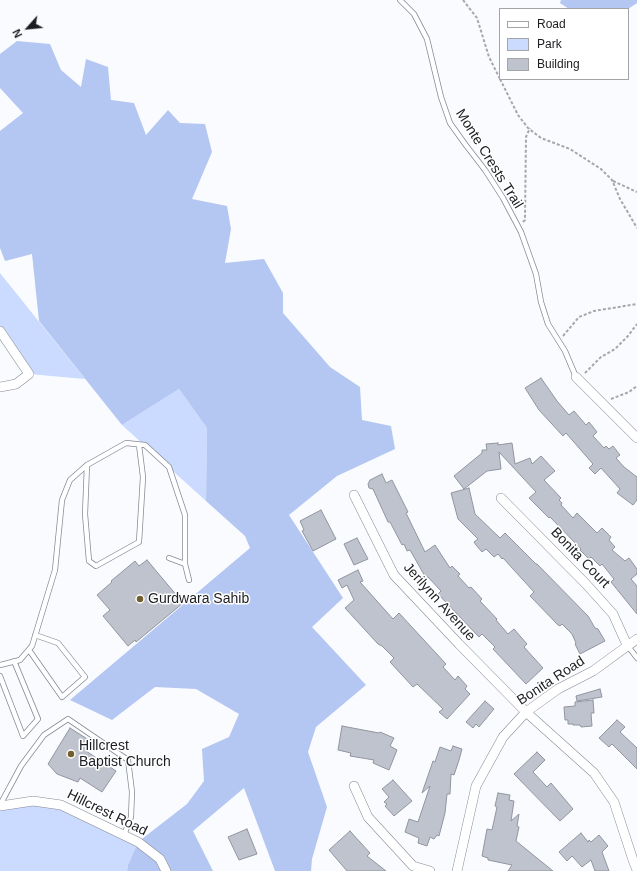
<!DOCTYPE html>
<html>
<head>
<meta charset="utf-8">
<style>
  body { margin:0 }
  #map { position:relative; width:637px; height:871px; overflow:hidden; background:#f9fbff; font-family:Helvetica,sans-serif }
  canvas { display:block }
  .legend { position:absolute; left:499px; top:8px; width:130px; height:72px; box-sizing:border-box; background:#fff; border:1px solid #a4a5a6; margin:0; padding:5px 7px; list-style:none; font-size:12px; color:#1c1d21 }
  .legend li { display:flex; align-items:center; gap:8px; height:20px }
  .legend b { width:20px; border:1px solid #a4a5a6 }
  .north { position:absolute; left:8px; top:8px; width:40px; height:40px; -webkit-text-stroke:3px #fff; paint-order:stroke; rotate:243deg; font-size:11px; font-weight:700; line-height:16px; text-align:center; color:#1c1d21 }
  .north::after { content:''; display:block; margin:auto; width:14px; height:18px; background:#1c1d21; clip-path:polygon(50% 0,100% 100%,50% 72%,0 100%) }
</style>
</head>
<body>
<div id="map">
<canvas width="637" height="871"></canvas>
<ul class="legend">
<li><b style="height:5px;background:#fff"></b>Road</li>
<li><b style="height:11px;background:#cbdaff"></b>Park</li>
<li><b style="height:11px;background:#bec3cd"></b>Building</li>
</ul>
<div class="north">N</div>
</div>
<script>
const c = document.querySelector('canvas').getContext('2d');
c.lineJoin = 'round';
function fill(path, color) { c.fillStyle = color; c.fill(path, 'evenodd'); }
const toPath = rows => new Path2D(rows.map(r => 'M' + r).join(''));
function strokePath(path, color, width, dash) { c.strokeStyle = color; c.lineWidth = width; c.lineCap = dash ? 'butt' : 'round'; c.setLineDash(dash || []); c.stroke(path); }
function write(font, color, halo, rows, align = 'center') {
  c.font = font + ' Helvetica,sans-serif'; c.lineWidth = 3; c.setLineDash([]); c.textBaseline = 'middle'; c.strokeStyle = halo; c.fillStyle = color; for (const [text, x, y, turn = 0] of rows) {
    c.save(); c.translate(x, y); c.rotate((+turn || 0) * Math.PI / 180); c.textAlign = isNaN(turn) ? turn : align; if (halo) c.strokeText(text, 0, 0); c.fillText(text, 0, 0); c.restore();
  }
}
fill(toPath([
  [0,273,85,379,29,374,0,331],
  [179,389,207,428,206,501,122,425],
  [61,805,138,842,128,865,127,871,0,871,0,806]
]), '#cbdaff');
fill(toPath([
  [561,0,637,0,637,3,628,9,569,9,560,3],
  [17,41,50,44,61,70,81,87,86,59,108,67,111,100,134,103,146,135,168,110,180,123,205,124,212,152,192,199,227,206,231,229,225,263,264,259,283,293,283,313,330,367,360,387,362,420,391,426,395,449,337,476,289,515,343,598,312,627,366,685,316,727,308,752,327,807,312,859,311,871,275,871,244,788,193,831,213,871,127,871,128,865,138,842,187,804,204,781,202,749,229,737,239,714,196,689,155,687,112,720,70,700,250,548,245,536,206,501,207,428,179,389,122,425,39,321,32,254,5,261,0,248,0,131,23,113,0,88,0,54]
]), '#b4c6f2');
const building = toPath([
  [541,378,557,401,569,415,574,411,586,425,589,422,597,432,593,436,604,448,606,446,609,449,613,446,620,455,616,458,624,467,637,477,637,500,633,505,617,493,620,489,601,468,595,474,589,468,593,464,566,433,563,436,539,410,525,388,541,378],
  [498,443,498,445,512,443,515,464,530,458,532,464,541,456,555,471,544,480,561,498,559,500,562,503,561,505,573,518,577,513,597,533,602,528,611,537,609,540,615,547,612,550,625,561,629,558,637,569,637,574,631,579,637,586,637,614,611,582,614,579,602,564,600,566,591,557,589,559,580,550,581,549,550,517,549,518,529,498,536,492,499,452,501,469,487,471,464,489,454,476,482,453,482,450,487,450,486,444,498,443],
  [382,474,386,483,392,480,408,512,406,513,425,552,435,545,450,568,452,566,460,574,458,576,469,588,471,587,482,599,480,601,497,619,496,620,508,634,514,629,527,644,524,647,543,668,526,684,493,649,495,647,482,634,479,637,438,594,441,591,428,577,426,578,410,550,407,551,404,544,402,545,390,522,388,522,373,489,369,488,368,484,370,480,382,474],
  [469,488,475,514,500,538,505,533,536,564,537,564,588,616,595,628,598,629,605,641,580,654,575,644,576,643,572,634,562,624,560,626,558,625,530,596,534,592,503,558,502,559,498,554,494,557,486,549,482,552,476,545,474,542,478,539,458,519,451,493,469,488],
  [321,510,336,539,313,551,302,531,304,530,300,521,321,510],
  [357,538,368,559,354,565,344,544,357,538],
  [147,560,183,603,136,642,135,640,128,646,103,616,110,610,97,595,112,582,111,581,135,561,139,566,147,560],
  [358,570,363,581,360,582,393,619,399,613,446,664,443,667,455,680,458,676,467,686,465,689,470,694,447,719,439,712,443,709,417,684,413,687,390,662,394,658,382,646,378,644,345,608,354,600,347,585,342,588,338,580,358,570],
  [600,689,602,697,577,701,576,696,600,689],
  [593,700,594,713,591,713,592,726,581,727,580,725,573,725,573,724,568,724,568,720,565,720,564,707,575,706,575,702,593,700],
  [485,701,494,709,479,727,476,724,473,728,466,722,485,701],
  [617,720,625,727,620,732,637,748,637,769,612,744,609,747,599,738,617,720],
  [342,726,379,733,380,732,394,738,390,746,397,750,389,770,373,763,374,760,350,756,351,753,338,750,342,726],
  [70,728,92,742,86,751,116,771,102,792,80,778,78,782,57,774,48,764,70,728],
  [453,746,462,749,459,760,454,775,451,774,450,794,447,794,445,813,439,836,437,835,434,839,430,837,427,846,418,843,419,838,405,832,409,819,418,822,430,786,422,793,433,761,435,762,440,747,451,751,453,746],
  [537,752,545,760,533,772,547,787,551,783,573,809,560,821,514,774,537,752],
  [393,780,412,801,394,816,385,806,387,804,384,802,389,797,382,789,393,780],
  [498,793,510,795,509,800,514,801,511,821,519,814,517,826,519,827,516,841,553,871,508,871,512,865,488,860,488,858,482,856,487,829,492,830,497,807,495,806,498,793],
  [247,829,257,854,239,860,228,837,247,829],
  [350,831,370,853,367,856,386,871,347,871,329,850,350,831],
  [581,833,588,842,589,840,591,842,599,835,608,846,602,852,609,871,595,871,591,860,582,867,572,856,567,861,559,852,581,833]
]);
fill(building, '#bec3cd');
strokePath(building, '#91959f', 1);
const service = toPath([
  [400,0,414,14,427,39,441,97,450,123,465,144,485,170,503,198,521,232,536,274,541,302,548,324,565,351,576,377],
  [87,465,85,514,89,561,96,566,139,542,143,477,139,445],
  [185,564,189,580],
  [627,645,637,658],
  [29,650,62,697,85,677,58,643,35,635],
  [0,665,20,660,32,646,55,570,62,500,70,480,87,465,126,443,145,445,169,467,185,515,185,564,169,558],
  [0,676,23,736,38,719,14,661],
  [0,805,21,766,44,735,68,719,128,760,132,792,131,817,124,835]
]);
const minor = toPath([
  [0,331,29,374,16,384,0,387],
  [576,377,637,438],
  [354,495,394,575,459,644,526,712,594,773,614,802,633,860,637,870],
  [501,498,586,584,613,614,627,645],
  [354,786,368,817,413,866,430,871],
  [0,806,33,801,61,805,138,842,160,859,166,871],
  [457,871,476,786,503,737,526,712,558,689,593,671,637,639]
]);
strokePath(service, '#868a94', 6);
strokePath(minor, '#868a94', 10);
strokePath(toPath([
  [463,0,477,18,489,57,500,79],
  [500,79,518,115,528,128,541,138,570,149,601,169,612,180,620,199,637,228],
  [613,181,637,192],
  [523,222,525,220,526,137,530,128],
  [563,336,579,317,594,311,637,304],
  [585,373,601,357,615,349,628,336,637,324],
  [611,399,629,392,637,386]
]), '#a6a7ab', 2, [3, 2]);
strokePath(service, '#fff', 4.5);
strokePath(minor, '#fff', 9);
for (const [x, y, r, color] of [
  [140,599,4,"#735f2e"],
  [71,754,4,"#735f2e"]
]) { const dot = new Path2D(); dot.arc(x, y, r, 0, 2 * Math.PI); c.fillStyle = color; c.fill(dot); strokePath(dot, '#fff', 1.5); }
write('14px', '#1c1d21', '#fff', [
  ["Monte Crests Trail",489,159,58],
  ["Bonita Court",580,558,46],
  ["Jerilynn Avenue",439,602,48],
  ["Bonita Road",551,681,-33],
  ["Hillcrest Road",107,813,26]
]);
write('14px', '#1c1d21', '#fff', [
  ["Gurdwara Sahib",148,599],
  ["Hillcrest",79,746],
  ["Baptist Church",79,762]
], 'left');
</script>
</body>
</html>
